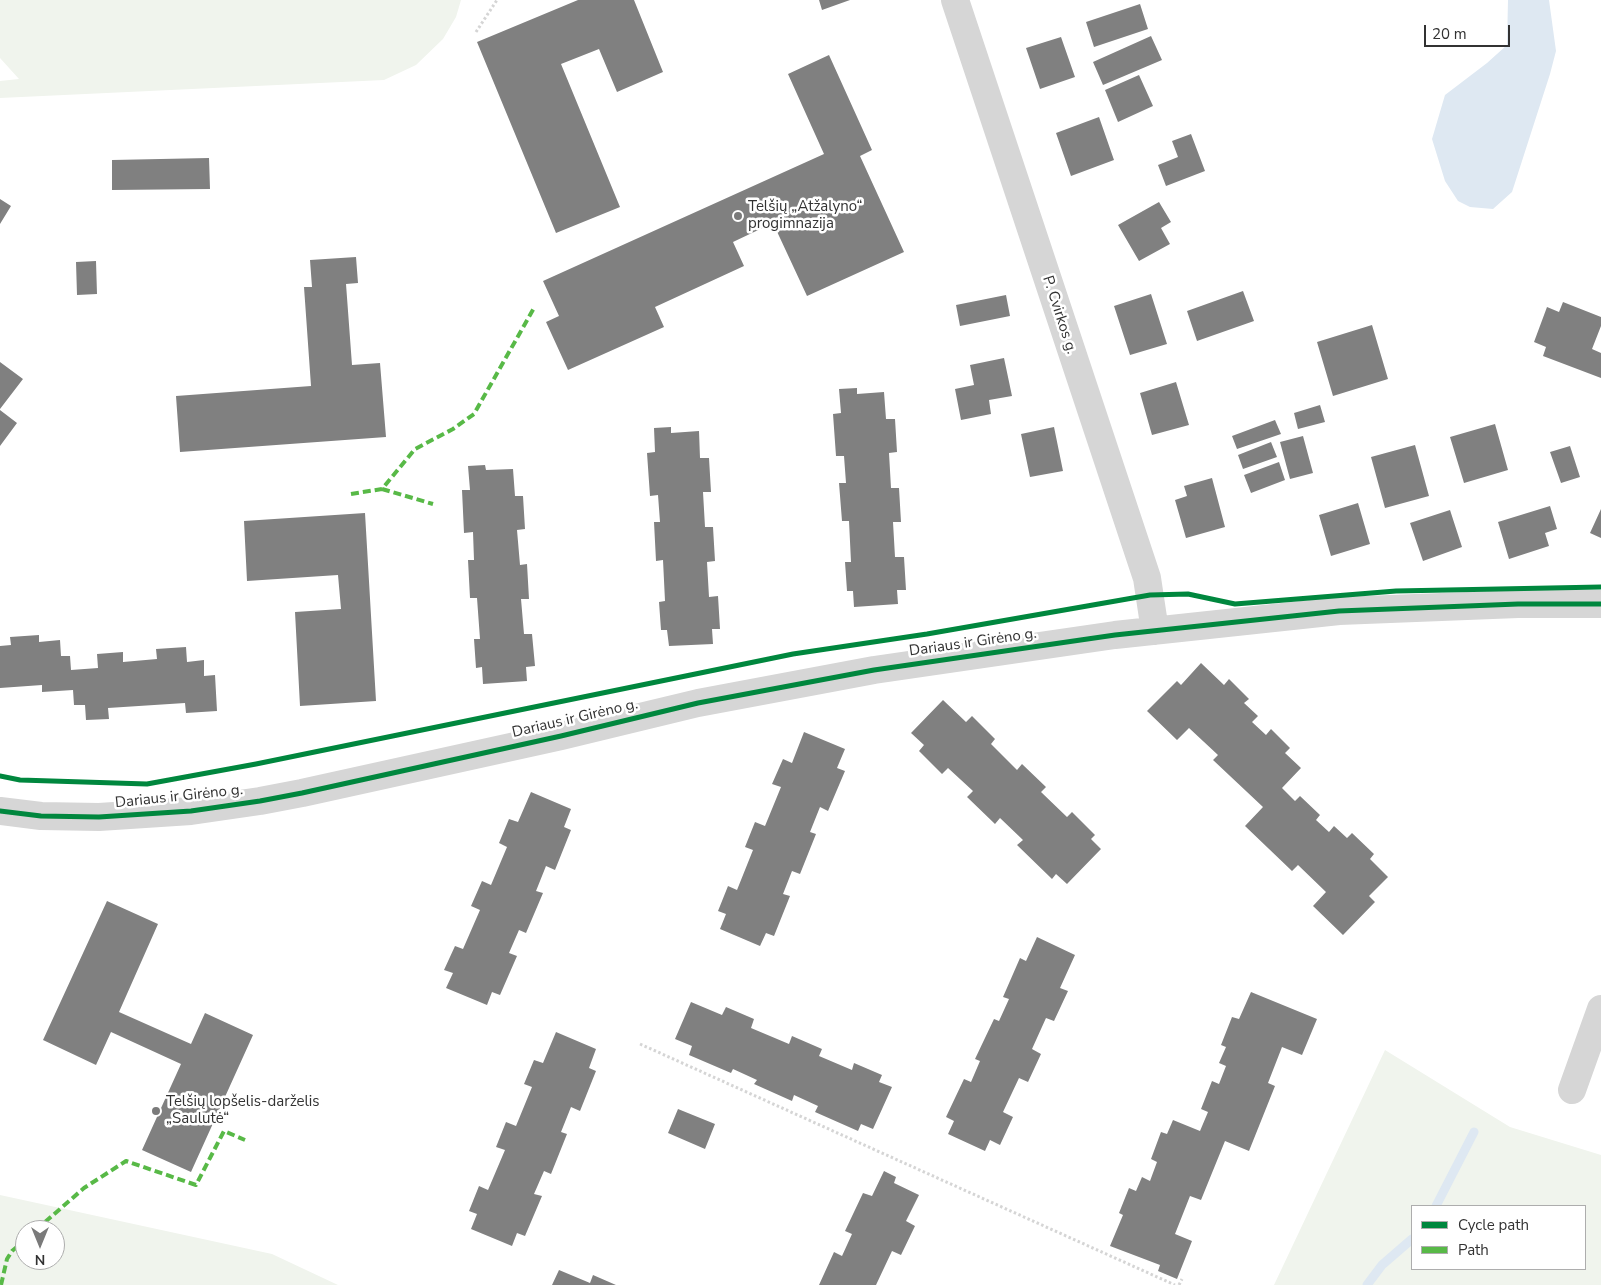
<!DOCTYPE html>
<html>
<head>
<meta charset="utf-8">
<style>
  body { margin:0 }
  #map { position:relative; width:1601px; height:1285px; overflow:hidden; background:#fff; font-family:"Nunito Sans",sans-serif }
  canvas { display:block }
  .legend { position:absolute; left:1411px; top:1205px; width:175px; height:65px; box-sizing:border-box; background:#fff; border:1px solid #adadad; margin:0; padding:6px 9px; list-style:none; font-size:15px; color:#323232 }
  .legend li { display:flex; align-items:center; gap:10px; height:25px }
  .legend b { width:25px; border:1px solid #adadad }
  .north { position:absolute; left:15px; top:1220px; width:50px; height:50px; box-sizing:border-box; background:#fff; border:1px solid #adadad; border-radius:50%; rotate:180deg; font-size:14px; font-weight:700; line-height:20px; text-align:center; color:#323232 }
  .north::after { content:''; display:block; margin:auto; width:18px; height:22px; background:#7a7a7a; clip-path:polygon(50% 0,100% 100%,50% 72%,0 100%) }
  .scale { position:absolute; left:1424px; top:25px; width:86px; height:22px; box-sizing:border-box; border:2px solid #323232; border-top:0; padding-left:6px; font-size:15px; line-height:18px; white-space:nowrap; color:#323232; -webkit-text-stroke:4px #fff; paint-order:stroke }
</style>
</head>
<body>
<div id="map">
<canvas width="1601" height="1285"></canvas>
<ul class="legend">
<li><b style="height:6px;background:#00873e"></b>Cycle path</li>
<li><b style="height:6px;background:#58b947"></b>Path</li>
</ul>
<div class="north">N</div>
<div class="scale">20 m</div>
</div>
<script>
const c = document.querySelector('canvas').getContext('2d');
c.lineJoin = 'round';
function fill(path, color) { c.fillStyle = color; c.fill(path, 'evenodd'); }
const toPath = rows => new Path2D(rows.map(r => 'M' + r).join(''));
function strokePath(path, color, width, dash) { c.strokeStyle = color; c.lineWidth = width; c.lineCap = dash ? 'butt' : 'round'; c.setLineDash(dash || []); c.stroke(path); }
function write(font, color, halo, rows, align = 'center') {
  c.font = font + ' "Nunito Sans",sans-serif'; c.lineWidth = 5; c.setLineDash([]); c.textBaseline = 'middle'; c.strokeStyle = halo; c.fillStyle = color; for (const [text, x, y, turn = 0] of rows) {
    c.save(); c.translate(x, y); c.rotate((+turn || 0) * Math.PI / 180); c.textAlign = isNaN(turn) ? turn : align; if (halo) c.strokeText(text, 0, 0); c.fillText(text, 0, 0); c.restore();
  }
}
fill(toPath([
  [0,0,461,0,456,17,443,39,416,65,384,80,0,98,0,81,19,79,0,58],
  [1385,1050,1510,1127,1601,1155,1601,1285,1274,1285],
  [1585,1206,1585,1269,1412,1269,1412,1206],
  [0,1195,272,1254,338,1285,0,1285],
  [25,1230,55,1230,55,1260,25,1260]
]), '#f0f4ed');
fill(toPath([
  [1508,0,1549,0,1556,51,1550,74,1512,192,1493,209,1470,207,1458,201,1445,181,1432,139,1445,95,1487,63,1507,45]
]), '#dee8f2');
strokePath(toPath([
  [1436,1206,1474,1132],
  [1367,1285,1382,1265,1412,1239]
]), '#dee8f2', 9);
fill(toPath([
  [578,0,634,0,663,72,617,92,599,49,561,64,620,207,556,233,477,42],
  [819,0,850,0,822,10],
  [1140,4,1148,29,1094,47,1086,22],
  [1151,36,1162,60,1103,85,1093,62],
  [1061,37,1075,77,1040,89,1026,48],
  [829,55,872,150,860,156,904,252,807,296,773,223,733,242,744,266,655,307,664,327,568,370,546,322,559,316,543,281,824,154,788,74],
  [1139,75,1153,106,1118,122,1105,90],
  [1099,117,1114,160,1071,176,1056,133],
  [1191,134,1205,171,1166,186,1158,165,1178,157,1172,141],
  [209,158,210,189,112,190,112,160],
  [0,199,11,206,0,224],
  [1159,202,1171,222,1161,228,1170,244,1139,261,1118,225],
  [356,257,358,283,346,284,352,365,380,363,386,437,180,452,176,396,311,386,304,287,312,287,310,260],
  [96,261,97,294,77,295,76,262],
  [1243,291,1254,321,1197,341,1187,311],
  [1151,294,1167,344,1130,355,1114,306],
  [1006,295,1010,316,960,326,956,305],
  [1563,302,1601,317,1601,326,1592,349,1601,353,1601,378,1543,356,1546,347,1534,342,1547,307,1559,312],
  [1372,325,1388,379,1333,396,1317,342],
  [1004,358,1012,396,989,400,991,414,961,420,955,389,974,385,970,365],
  [0,362,23,379,0,409],
  [1176,382,1189,425,1152,435,1140,393],
  [857,388,857,394,884,392,886,419,895,419,897,452,889,453,891,488,899,488,901,522,893,522,895,557,904,557,906,590,897,590,898,604,854,607,853,591,847,591,845,562,851,562,849,521,842,521,839,483,846,483,844,456,836,456,833,414,841,413,839,389],
  [1320,405,1325,422,1298,429,1294,413],
  [0,410,17,423,0,446],
  [1275,420,1281,434,1237,449,1232,436],
  [1495,424,1508,470,1464,483,1450,437],
  [671,427,671,433,699,431,700,458,709,458,711,492,703,492,705,527,713,527,715,561,707,562,709,597,718,596,720,629,712,629,713,644,669,646,667,630,661,630,659,602,665,601,663,560,656,561,654,522,660,522,658,495,650,496,647,453,655,452,654,428],
  [1054,427,1063,471,1030,477,1021,434],
  [1303,436,1313,473,1290,479,1280,442],
  [1271,442,1277,457,1243,469,1238,455],
  [1415,445,1429,496,1385,508,1371,457],
  [1570,446,1580,477,1561,483,1550,452],
  [1279,462,1285,480,1251,493,1244,475],
  [485,465,486,470,513,469,515,496,523,496,525,529,517,530,520,565,527,564,529,599,521,599,524,634,532,634,535,666,526,667,527,681,483,684,482,667,476,668,474,639,480,639,477,598,470,598,468,560,474,560,473,532,464,533,462,490,470,490,468,466],
  [1212,478,1225,527,1186,538,1175,500,1187,496,1184,486],
  [1358,503,1370,544,1331,556,1319,515],
  [1550,506,1557,529,1545,533,1549,546,1509,559,1498,522],
  [1601,509,1601,538,1590,533],
  [1450,510,1462,547,1423,561,1410,523],
  [365,513,376,701,300,706,295,612,341,609,338,575,247,581,244,521],
  [39,635,39,642,60,640,61,656,70,656,71,670,98,668,97,654,123,652,123,662,157,659,156,649,186,647,187,662,204,660,204,676,215,675,217,711,186,713,185,703,108,708,109,719,86,720,85,705,74,705,73,690,42,692,42,685,0,688,0,646,11,645,10,637],
  [1201,663,1224,685,1229,679,1249,699,1244,703,1258,716,1252,722,1266,735,1271,729,1290,748,1285,753,1301,768,1282,788,1295,801,1300,796,1320,815,1316,820,1329,832,1334,826,1347,838,1352,833,1374,854,1370,859,1388,877,1369,896,1375,902,1343,935,1313,906,1326,892,1298,865,1292,871,1245,826,1263,807,1213,760,1218,755,1189,728,1177,740,1147,711,1177,681,1181,685],
  [943,700,966,722,972,716,995,739,991,744,1017,770,1022,764,1046,787,1041,792,1067,817,1072,812,1095,835,1091,839,1101,849,1067,884,1056,874,1052,879,1017,845,1023,840,1000,818,995,824,967,797,973,791,948,768,942,774,919,751,924,745,911,733],
  [804,732,845,749,837,768,845,771,828,811,820,807,810,832,816,834,800,874,792,871,783,894,790,896,774,936,766,933,760,946,720,929,726,914,718,911,728,886,737,890,753,850,745,847,755,822,765,826,781,787,772,784,783,759,792,763],
  [531,792,571,809,564,827,571,830,555,870,546,866,536,891,543,893,526,933,519,930,509,953,517,956,500,995,492,992,487,1005,446,988,453,973,444,970,455,946,463,949,480,910,471,906,482,881,491,885,507,847,499,843,509,819,518,822],
  [107,901,158,924,119,1012,191,1044,205,1013,253,1035,191,1172,142,1150,181,1064,111,1032,96,1065,43,1040],
  [1037,937,1075,955,1060,988,1068,991,1054,1021,1046,1018,1032,1049,1041,1054,1028,1082,1019,1078,1003,1112,1013,1117,1000,1145,990,1140,985,1151,948,1134,954,1121,946,1117,964,1079,971,1082,980,1061,975,1059,994,1019,999,1021,1009,999,1003,997,1020,958,1026,961],
  [1251,992,1317,1019,1302,1055,1282,1047,1268,1083,1275,1086,1249,1151,1225,1141,1201,1200,1190,1196,1175,1234,1192,1241,1177,1279,1158,1271,1160,1265,1110,1246,1123,1215,1119,1213,1129,1188,1136,1191,1142,1177,1150,1181,1157,1162,1151,1159,1161,1132,1167,1134,1173,1120,1200,1131,1208,1112,1201,1109,1212,1081,1219,1084,1226,1066,1219,1063,1226,1047,1221,1045,1232,1017,1239,1019],
  [691,1002,722,1015,726,1007,754,1019,751,1028,789,1044,792,1036,822,1049,819,1056,852,1070,854,1063,882,1075,879,1082,892,1087,873,1129,861,1124,858,1131,815,1112,818,1106,794,1095,792,1101,754,1084,757,1080,733,1069,731,1073,689,1055,692,1046,675,1039],
  [556,1032,596,1049,589,1068,596,1071,580,1111,571,1107,561,1132,567,1134,551,1174,544,1171,534,1194,542,1196,525,1236,517,1233,512,1246,471,1229,477,1214,469,1211,479,1186,488,1190,505,1150,496,1147,506,1122,516,1126,532,1087,524,1084,534,1060,543,1063],
  [678,1109,715,1124,705,1149,668,1133],
  [884,1171,896,1177,894,1183,919,1195,906,1221,915,1226,901,1255,892,1251,876,1285,819,1285,834,1252,842,1256,852,1234,845,1231,863,1193,872,1196],
  [559,1270,590,1283,593,1275,616,1285,552,1285]
]), '#808080');
strokePath(toPath([
  [476,32,497,0],
  [640,1044,1175,1285],
  [1179,1285,1182,1279]
]), '#d5d5d5', 3, [2.5, 2.5]);
strokePath(toPath([
  [955,0,1147,578,1155,631],
  [0,811,41,816,99,817,191,811,260,801,302,793,561,736,698,703,874,670,1115,635,1339,611,1518,604,1601,604],
  [1572,1090,1601,1009]
]), '#d6d6d6', 28);
strokePath(toPath([
  [382,489,433,504],
  [351,494,382,489,415,449,453,429,474,414,534,308],
  [36,1230,84,1188,126,1161,196,1185,224,1131,245,1140],
  [1,1285,7,1259,12,1251,25,1240]
]), '#58b947', 4, [8, 4]);
strokePath(toPath([
  [0,776,20,780,147,784,256,764,793,654,927,634,1150,595,1188,594,1235,604,1396,591,1601,587],
  [0,811,41,816,99,817,191,811,260,801,302,793,561,736,698,703,874,670,1115,635,1339,611,1518,604,1601,604]
]), '#00873e', 5);
for (const [x, y, r, color] of [
  [738,216,5,"#7a7a7a"],
  [156,1111,5,"#7a7a7a"]
]) { const dot = new Path2D(); dot.arc(x, y, r, 0, 2 * Math.PI); c.fillStyle = color; c.fill(dot); strokePath(dot, '#fff', 2); }
write('15px', '#323232', '#fff', [
  ["Telšių „Atžalyno“",748,207],
  ["progimnazija",748,224],
  ["Telšių lopšelis-darželis",166,1102],
  ["„Saulutė“",166,1119]
], 'left');
write('15px', '#323232', '#fff', [
  ["P. Cvirkos g.",1059,315,72],
  ["Dariaus ir Girėno g.",973,643,-8],
  ["Dariaus ir Girėno g.",575,719,-13],
  ["Dariaus ir Girėno g.",179,797,-6]
]);
</script>
</body>
</html>
